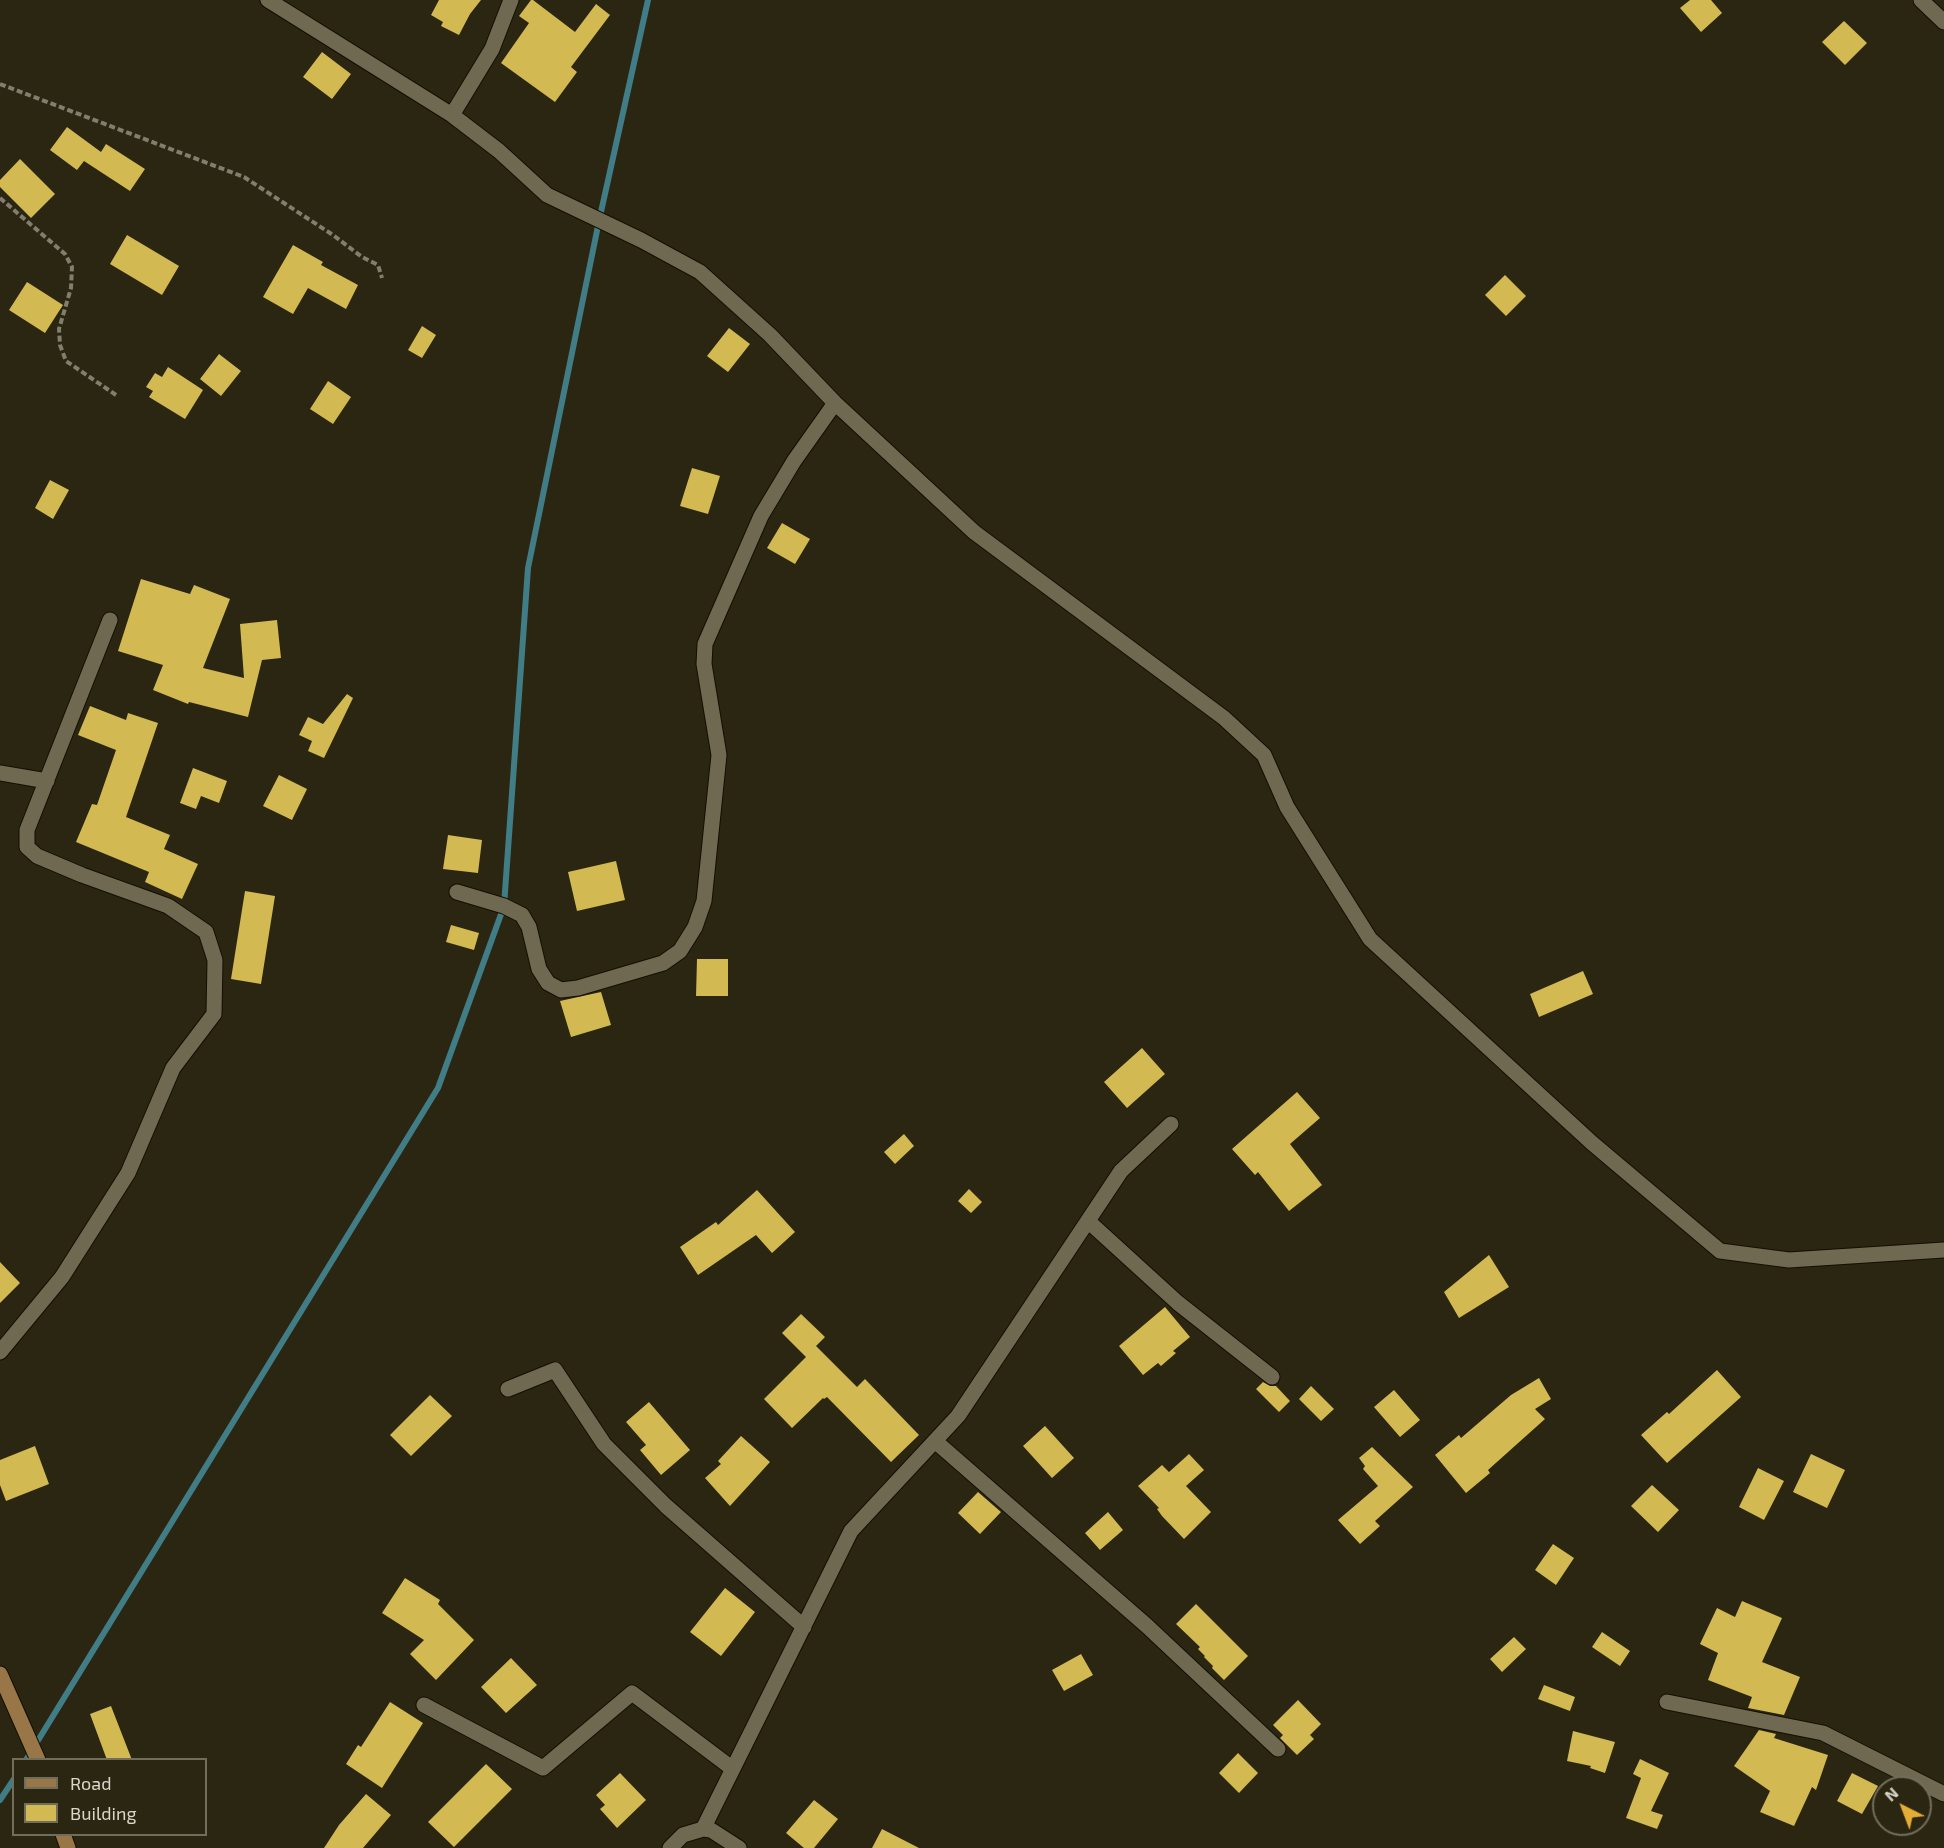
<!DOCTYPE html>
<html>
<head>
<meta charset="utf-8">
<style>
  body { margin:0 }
  #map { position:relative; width:1944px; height:1848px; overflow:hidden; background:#2b2611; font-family:"Exo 2",sans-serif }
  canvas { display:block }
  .legend { position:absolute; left:12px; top:1758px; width:195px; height:78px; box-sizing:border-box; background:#2b2611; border:2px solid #716d5b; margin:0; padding:8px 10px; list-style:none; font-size:18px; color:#dad7ca }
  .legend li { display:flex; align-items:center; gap:12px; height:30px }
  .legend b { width:30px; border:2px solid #716d5b }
  .north { position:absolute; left:1872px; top:1776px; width:60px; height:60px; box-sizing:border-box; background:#2b2611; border:2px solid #716d5b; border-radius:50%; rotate:318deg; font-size:16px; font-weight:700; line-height:24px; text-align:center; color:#dad7ca }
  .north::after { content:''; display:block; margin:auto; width:21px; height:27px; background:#e4ad35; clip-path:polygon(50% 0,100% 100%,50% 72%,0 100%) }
</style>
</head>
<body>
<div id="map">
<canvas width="1944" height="1848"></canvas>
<ul class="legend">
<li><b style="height:8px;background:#987648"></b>Road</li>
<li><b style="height:16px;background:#d2b951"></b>Building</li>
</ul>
<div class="north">N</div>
</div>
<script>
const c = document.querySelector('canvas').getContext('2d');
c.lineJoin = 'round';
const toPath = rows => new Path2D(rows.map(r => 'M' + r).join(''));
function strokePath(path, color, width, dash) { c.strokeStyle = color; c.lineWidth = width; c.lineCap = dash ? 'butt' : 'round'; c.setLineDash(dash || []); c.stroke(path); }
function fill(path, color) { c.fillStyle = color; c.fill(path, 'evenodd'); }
strokePath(toPath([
  [26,1760,438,1088,504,906,528,568,599,221,648,0],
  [0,1800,14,1779]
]), '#417d86', 6);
fill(toPath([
  [439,0,481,0,470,14,459,35,441,26,443,22,431,15],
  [531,0,533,0,575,32,596,4,610,15,571,67,577,72,555,102,501,63,529,23,519,16],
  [1690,0,1711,0,1722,13,1701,32,1680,8],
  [1844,21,1867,43,1845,65,1822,42],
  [322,52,351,74,332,99,303,77],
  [67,127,101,152,106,144,145,169,130,191,84,161,77,170,50,150],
  [20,159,55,194,31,218,0,187,0,180],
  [127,235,179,266,162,295,110,264],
  [293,245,323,262,321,265,358,285,346,309,308,288,293,314,263,297],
  [1505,275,1526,296,1506,316,1485,295],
  [27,282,63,305,45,333,9,310],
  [422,326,436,335,422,358,408,350],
  [729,328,750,344,728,372,707,356],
  [219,354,241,371,221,396,200,379],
  [168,367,203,390,185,419,149,397,153,391,146,387,155,373,162,377],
  [328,381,351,397,333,424,310,409],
  [692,468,720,476,708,514,680,506],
  [50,480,69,490,53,519,35,508],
  [782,523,810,539,795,564,767,548],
  [141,579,190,594,194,585,230,599,203,668,244,678,240,624,277,620,281,658,262,660,248,717,189,702,188,704,153,690,163,665,118,651],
  [347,694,353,698,324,758,308,751,312,741,299,735,308,717,323,724],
  [90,706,126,720,128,713,158,723,126,817,170,835,164,849,198,864,182,899,145,882,149,872,76,842,92,804,97,805,116,750,78,735],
  [193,768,227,781,219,803,201,796,196,809,180,803],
  [279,775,307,789,292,820,263,806],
  [448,835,482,840,478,873,443,869],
  [616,861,625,900,577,911,568,872],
  [245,891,275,896,261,984,231,979],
  [451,925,479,933,474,950,446,942],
  [697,959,728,959,728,996,696,996],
  [1583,971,1593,994,1539,1017,1530,994],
  [601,992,611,1025,571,1037,560,1001],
  [1142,1048,1165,1074,1127,1108,1104,1082],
  [1297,1092,1320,1118,1290,1144,1322,1185,1289,1211,1258,1172,1255,1175,1232,1149],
  [904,1134,914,1146,895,1164,884,1152],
  [969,1189,982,1202,971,1213,958,1201],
  [757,1190,795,1232,772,1253,756,1235,698,1275,680,1247,716,1222,718,1225],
  [1489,1255,1509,1287,1459,1318,1444,1292],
  [0,1262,20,1283,0,1303],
  [1165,1307,1190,1337,1173,1351,1176,1353,1161,1366,1158,1363,1143,1375,1119,1346],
  [801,1314,825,1337,816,1346,857,1387,865,1379,919,1435,891,1462,827,1397,824,1399,823,1398,792,1428,764,1399,806,1357,782,1333],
  [1717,1370,1741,1397,1667,1463,1641,1435,1667,1412,1669,1414],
  [1539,1378,1551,1399,1535,1409,1545,1419,1488,1470,1490,1473,1466,1493,1435,1455,1459,1435,1461,1438,1511,1395],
  [1263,1382,1270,1386,1276,1386,1290,1401,1279,1412,1256,1389],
  [1311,1386,1334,1409,1321,1421,1299,1399],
  [1394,1390,1420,1420,1400,1437,1374,1407],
  [430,1395,452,1416,411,1456,390,1435],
  [649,1402,690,1450,661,1475,640,1450,646,1445,626,1422],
  [1045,1426,1074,1458,1052,1478,1023,1446],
  [741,1436,770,1462,730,1506,705,1478,721,1464,718,1461],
  [35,1446,49,1484,6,1501,0,1485,0,1460],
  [1372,1447,1413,1487,1375,1521,1380,1526,1360,1544,1338,1520,1378,1486,1363,1469,1365,1466,1359,1458],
  [1189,1454,1204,1470,1186,1486,1211,1512,1184,1539,1162,1516,1157,1509,1159,1508,1138,1486,1162,1465,1169,1472],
  [1811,1454,1845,1470,1827,1508,1793,1492],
  [1758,1468,1784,1481,1764,1520,1739,1507],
  [1652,1485,1679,1510,1658,1532,1631,1506],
  [978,1492,1001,1512,980,1534,958,1513],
  [1108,1512,1123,1530,1100,1550,1085,1533],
  [1553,1544,1574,1558,1556,1585,1535,1570],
  [405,1578,440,1600,438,1604,474,1640,436,1680,410,1654,424,1640,382,1613],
  [725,1588,755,1612,721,1656,690,1632],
  [1742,1601,1782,1618,1762,1662,1800,1677,1784,1715,1748,1708,1752,1697,1708,1680,1718,1653,1700,1644,1717,1608,1735,1617],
  [1196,1604,1248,1656,1224,1680,1212,1668,1213,1666,1204,1657,1205,1656,1198,1649,1200,1647,1176,1624],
  [1602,1632,1630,1651,1620,1666,1592,1647],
  [1514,1637,1526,1649,1502,1672,1490,1659],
  [1081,1654,1093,1675,1064,1691,1052,1670],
  [511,1658,537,1685,506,1713,481,1687],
  [1544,1685,1575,1697,1570,1711,1538,1699],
  [1298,1700,1321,1724,1310,1735,1314,1739,1297,1755,1280,1738,1283,1735,1273,1725],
  [390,1702,423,1723,382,1788,346,1764,358,1745,361,1747],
  [111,1706,132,1760,107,1760,90,1714],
  [1759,1730,1776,1734,1774,1738,1828,1755,1816,1790,1812,1787,1794,1826,1760,1812,1770,1791,1734,1766],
  [1573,1731,1615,1742,1605,1773,1590,1768,1591,1766,1567,1761],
  [1238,1753,1258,1773,1239,1793,1219,1773],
  [1640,1759,1669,1773,1651,1811,1663,1815,1657,1829,1626,1818,1641,1778,1633,1774],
  [486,1764,512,1789,454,1847,428,1822],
  [620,1773,646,1800,617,1828,600,1809,605,1805,596,1795],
  [1852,1773,1878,1786,1862,1814,1837,1801],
  [366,1794,391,1815,363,1848,324,1848,339,1825],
  [814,1800,838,1819,814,1848,804,1848,786,1833],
  [882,1829,919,1848,872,1848]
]), '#d2b951');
const minor = toPath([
  [268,0,452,115,499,151,547,195,641,240,700,272,770,335,835,403,974,532,1224,718,1264,755,1287,807,1370,939,1592,1143,1720,1251,1789,1260,1944,1250],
  [1921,0,1944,22],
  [452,115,492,49,511,0],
  [0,773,47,781],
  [457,892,504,906,522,915,529,927,539,969,548,983,561,990,578,988,663,963,680,951,695,927,704,901,719,755,704,664,705,644,761,516,794,461,835,403],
  [1088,1221,1178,1303,1272,1377],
  [0,1352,62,1277,128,1173,173,1068,214,1014,215,960,206,932,168,906,82,875,37,856,27,847,27,830,110,620],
  [508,1389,555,1370,604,1444,666,1506,804,1627],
  [935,1441,1147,1626,1278,1749],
  [1667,1702,1823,1733,1944,1794],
  [424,1705,543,1768,632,1693,733,1769],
  [703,1829,851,1531,958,1416,1121,1171,1171,1124],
  [670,1848,683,1835,703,1829,711,1830,739,1848]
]);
const secondary = toPath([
  [0,1674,38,1760],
  [63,1834,68,1848]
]);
strokePath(minor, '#140f00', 17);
strokePath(secondary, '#140f00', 17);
strokePath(toPath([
  [0,84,244,177,333,235,362,257,378,265,382,278],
  [0,198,65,254,72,267,71,288,59,329,60,345,66,361,116,395]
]), '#827e6d', 4, [6, 3]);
strokePath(minor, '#6f6952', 15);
strokePath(secondary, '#987648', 15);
</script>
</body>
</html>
